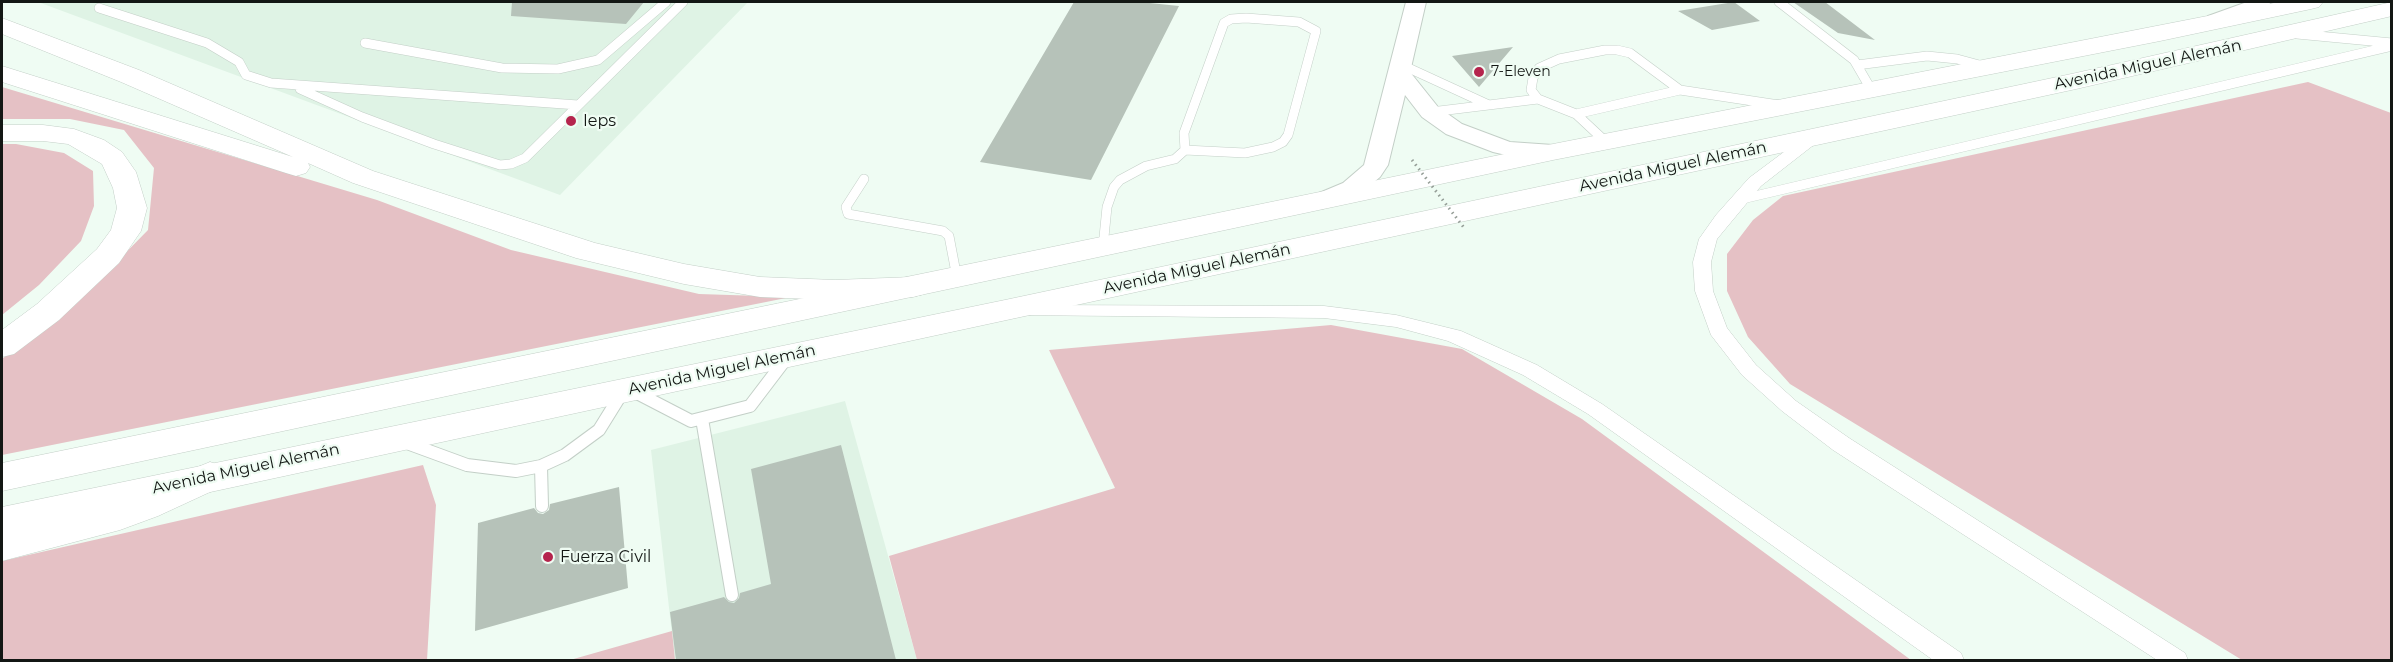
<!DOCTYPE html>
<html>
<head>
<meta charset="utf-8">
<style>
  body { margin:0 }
  #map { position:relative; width:2393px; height:662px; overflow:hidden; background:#effcf3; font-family:Montserrat,sans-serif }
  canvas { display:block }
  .frame { position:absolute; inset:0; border:3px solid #131714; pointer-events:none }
</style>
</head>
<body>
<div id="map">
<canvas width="2393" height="662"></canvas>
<div class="frame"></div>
</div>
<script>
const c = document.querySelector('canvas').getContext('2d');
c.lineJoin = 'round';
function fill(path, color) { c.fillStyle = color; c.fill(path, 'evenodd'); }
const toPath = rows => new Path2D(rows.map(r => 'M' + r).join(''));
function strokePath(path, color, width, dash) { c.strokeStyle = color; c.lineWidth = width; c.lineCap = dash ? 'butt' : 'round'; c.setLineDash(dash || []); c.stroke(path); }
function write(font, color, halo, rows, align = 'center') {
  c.font = font + ' Montserrat,sans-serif'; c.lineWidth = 4.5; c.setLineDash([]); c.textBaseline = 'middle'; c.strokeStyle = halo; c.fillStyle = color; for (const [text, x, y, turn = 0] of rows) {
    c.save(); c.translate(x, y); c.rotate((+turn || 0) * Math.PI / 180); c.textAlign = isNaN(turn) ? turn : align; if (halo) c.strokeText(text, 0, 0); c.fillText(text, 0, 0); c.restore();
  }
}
fill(toPath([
  [38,2,748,2,560,195],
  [845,401,917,660,675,660,651,450]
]), '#dff3e5');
fill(toPath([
  [2308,82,2391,113,2391,660,2242,660,1790,384,1748,337,1727,291,1727,254,1753,220,1783,196],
  [2,87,377,200,511,250,699,294,791,297,2,455,2,359,95,284,148,230,154,168,124,130,70,119,2,119],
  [2,144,16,144,64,153,93,171,94,206,81,241,39,285,2,315],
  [1331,325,1462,349,1582,419,1911,660,917,660,889,556,1115,488,1049,350],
  [423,465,436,505,427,660,2,660,2,561],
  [672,631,675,660,570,660]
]), '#e5c1c5');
fill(toPath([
  [512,2,644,2,626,24,511,16],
  [1074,2,1140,2,1179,6,1091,180,980,162],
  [1734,2,1760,21,1712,30,1678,11],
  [1793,2,1825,2,1875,40,1838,33],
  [1513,47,1479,87,1452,56],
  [841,445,896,660,676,660,670,612,724,597,729,602,734,603,739,598,740,593,771,584,751,469],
  [619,487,628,588,475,631,478,523,534,508,538,513,543,514,549,510,550,504]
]), '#b6c2b9');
const serviceFar1 = toPath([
  [1779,2,1854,60,1872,91],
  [99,8,207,43,239,62,246,75,271,83,578,105],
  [1246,18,1299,22,1316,31,1288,135,1283,142,1273,147,1245,153,1185,150,1184,133,1224,23,1231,19,1246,18],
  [2297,34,2392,43],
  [365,43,502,68,558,69,598,60,666,2],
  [1402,65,1489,105],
  [1857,65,1927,56,1957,59,1983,66],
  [300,89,362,117,434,144,500,165,511,164,525,158,683,2],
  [1431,112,1538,99],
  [1576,114,1680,90,1779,105],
  [1606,142,1576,114,1538,99,1531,90,1533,78,1539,68,1559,59,1605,50,1617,50,1630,53,1680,90],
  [864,179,846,207,848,214,943,231,949,236,957,278],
  [1738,200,2392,46],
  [1103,247,1107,207,1114,187,1120,180,1146,166,1175,159,1185,150]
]);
const service = toPath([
  [635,392,691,421,750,406,785,360],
  [702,419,732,595],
  [407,443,467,465,516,471,541,466,565,455,599,430,622,393],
  [541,466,542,506]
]);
const minor = toPath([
  [1814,132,1822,137,1820,140,1761,186,1717,239,1711,262,1713,291,1727,328,1756,365,1796,401,1849,438,2185,653,2188,660,2157,660,1833,450,1782,411,1742,375,1711,335,1695,291,1693,262,1699,239,1716,215,1749,178,1808,134,1814,132],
  [1020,305,1324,306,1396,315,1461,331,1537,365,1602,404,1961,653,1964,660,1933,660,1588,414,1523,375,1448,341,1396,327,1324,318,1013,315,1010,311,1013,307,1020,305]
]);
const tertiary = toPath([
  [2247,2,2271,2,2268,6,2220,24,2208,24,2205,20,2208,16,2247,2]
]);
const secondary = toPath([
  [1406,2,1426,2,1410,72,1438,107,1462,124,1510,142,1553,145,1562,147,1565,152,1562,157,1553,159,1519,158,1493,152,1446,134,1422,117,1405,95,1388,165,1380,177,1361,193,1330,206,1321,209,1312,206,1308,201,1312,196,1343,183,1364,165,1406,2]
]);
const trunk = toPath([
  [2279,2,2323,2,2319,7,2311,9,2160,41,1553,160,2,491,2,463,1553,144,2279,2],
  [2392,2,2392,16,2076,89,2,537,2,507,1005,300,2076,73,2392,2]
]);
const motorway = toPath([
  [2,18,139,70,373,171,595,243,684,264,760,277,835,280,913,277,924,280,929,287,924,294,913,297,835,300,760,297,684,284,576,258,353,183,308,163,310,167,306,173,296,176,286,173,2,82,2,66,293,157,121,82,2,34,2,18],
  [2,125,43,125,74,129,104,140,122,152,136,172,147,208,141,231,119,263,59,320,14,354,2,357,2,330,37,304,97,249,111,230,117,208,113,188,102,164,68,144,43,141,2,141,2,125],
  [210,462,223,466,228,476,223,486,158,516,120,530,2,561,2,531,102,506,210,462]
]);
strokePath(serviceFar1, '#c3cfc7', 10);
strokePath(service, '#c3cfc7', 14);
strokePath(minor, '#c3cfc7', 1);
strokePath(tertiary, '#c3cfc7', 2);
strokePath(secondary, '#c3cfc7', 2);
strokePath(trunk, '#c3cfc7', 1);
strokePath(motorway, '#c3cfc7', 1);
strokePath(serviceFar1, '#fff', 9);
strokePath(service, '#fff', 12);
fill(minor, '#fff');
fill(tertiary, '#fff');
fill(secondary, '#fff');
fill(trunk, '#fff');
fill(motorway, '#fff');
strokePath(toPath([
  [1412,160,1465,229]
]), '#959e97', 3, [1.5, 4]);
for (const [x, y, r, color] of [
  [1479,72,6,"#b5244d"],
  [571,121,6,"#b5244d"],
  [548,557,6,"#b5244d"]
]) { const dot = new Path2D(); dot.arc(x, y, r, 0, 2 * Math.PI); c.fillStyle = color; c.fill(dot); strokePath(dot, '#effcf3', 2); }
write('14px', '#131714', '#effcf3', [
  ["7-Eleven",1491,72]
], 'left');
write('16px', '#131714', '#effcf3', [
  ["Avenida Miguel Alemán",2148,65,-12],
  ["Avenida Miguel Alemán",1673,167,-12],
  ["Avenida Miguel Alemán",1197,269,-12],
  ["Avenida Miguel Alemán",722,370,-12],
  ["Avenida Miguel Alemán",246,469,-12]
]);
write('16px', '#131714', '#effcf3', [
  ["Ieps",583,121],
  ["Fuerza Civil",560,557]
], 'left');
</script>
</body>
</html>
